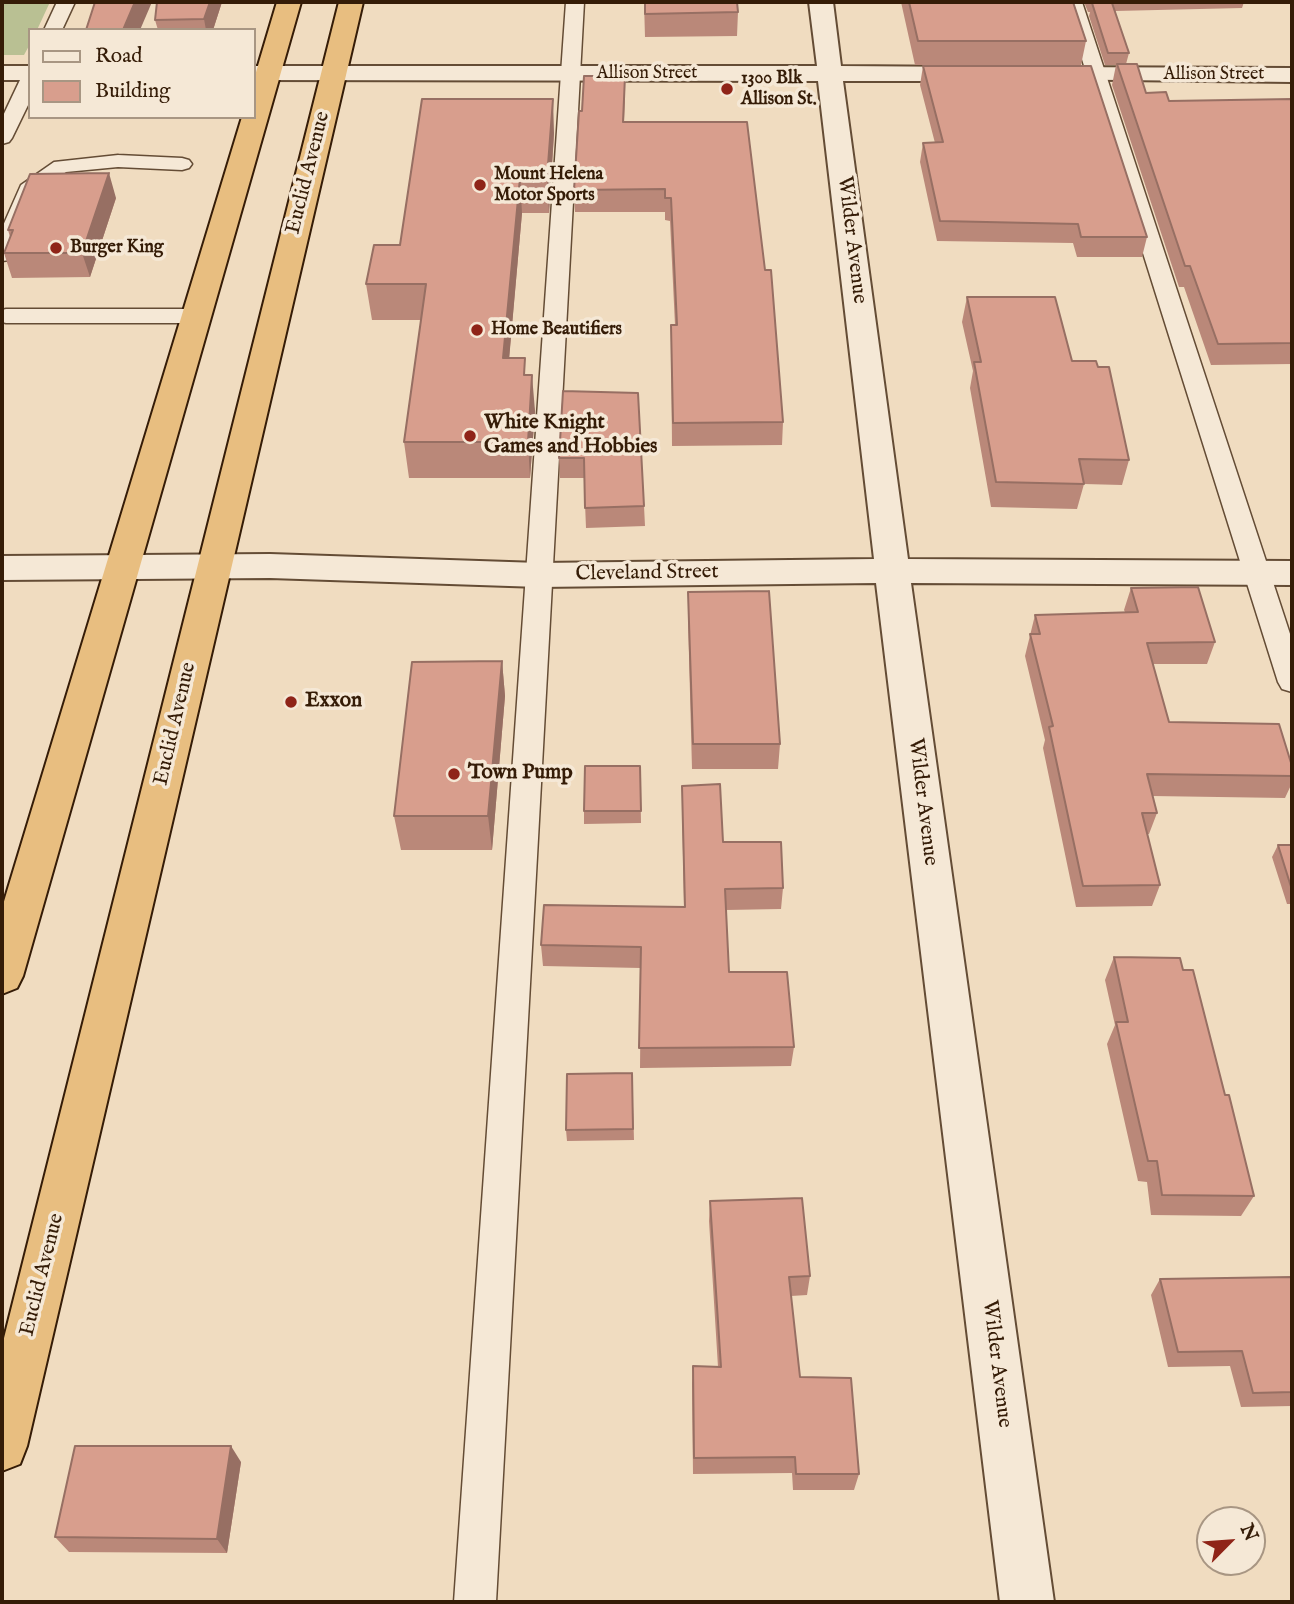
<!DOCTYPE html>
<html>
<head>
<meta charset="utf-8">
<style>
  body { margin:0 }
  #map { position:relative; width:1294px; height:1604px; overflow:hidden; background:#f0dcc0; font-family:"IM FELL English",serif }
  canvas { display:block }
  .frame { position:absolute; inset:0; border:4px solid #351c07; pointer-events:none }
  .legend { position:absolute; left:28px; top:28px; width:228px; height:91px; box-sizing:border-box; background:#f5e8d6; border:2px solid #a89683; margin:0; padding:9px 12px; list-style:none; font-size:21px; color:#351c07 }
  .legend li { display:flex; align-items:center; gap:14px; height:35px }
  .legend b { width:35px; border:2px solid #a89683 }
  .north { position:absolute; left:1196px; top:1506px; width:70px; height:70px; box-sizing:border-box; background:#f5e8d6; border:2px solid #a89683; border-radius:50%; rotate:65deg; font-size:19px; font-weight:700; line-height:28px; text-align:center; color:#351c07 }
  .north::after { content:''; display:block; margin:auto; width:24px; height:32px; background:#8f2418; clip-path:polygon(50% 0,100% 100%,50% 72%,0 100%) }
</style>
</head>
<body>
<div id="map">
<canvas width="1294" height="1604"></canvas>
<div class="frame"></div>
<ul class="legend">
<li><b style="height:9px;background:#f5e8d6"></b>Road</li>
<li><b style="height:19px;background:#d89e8d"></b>Building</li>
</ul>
<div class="north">N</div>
</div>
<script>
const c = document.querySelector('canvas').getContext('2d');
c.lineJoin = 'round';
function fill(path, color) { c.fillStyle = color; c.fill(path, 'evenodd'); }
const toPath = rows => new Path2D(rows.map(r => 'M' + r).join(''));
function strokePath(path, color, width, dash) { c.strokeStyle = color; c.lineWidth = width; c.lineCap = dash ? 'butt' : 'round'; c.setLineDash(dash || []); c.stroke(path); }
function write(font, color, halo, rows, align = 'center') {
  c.font = font + ' "IM FELL English",serif'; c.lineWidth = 7; c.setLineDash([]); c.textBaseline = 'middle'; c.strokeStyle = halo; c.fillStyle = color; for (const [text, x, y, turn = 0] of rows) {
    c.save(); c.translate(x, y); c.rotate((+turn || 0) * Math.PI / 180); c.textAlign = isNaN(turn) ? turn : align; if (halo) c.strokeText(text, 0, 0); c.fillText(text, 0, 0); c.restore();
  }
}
fill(toPath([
  [2,2,50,2,37,30,30,30,30,44,24,55,2,55]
]), '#b9c093');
const service = toPath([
  [57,2,75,2,62,30,44,30,57,2],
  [566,2,584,2,496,1602,454,1602,566,2],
  [1064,2,1082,2,1292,640,1292,692,1282,689,1278,682,1064,2],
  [30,74,30,101,12,138,9,142,2,144,2,118,20,80,30,74],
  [118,155,182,158,189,160,192,164,189,168,182,170,118,167,66,172,37,192,13,255,10,260,2,261,2,228,21,185,54,162,118,155],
  [6,309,196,309,204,311,207,316,204,321,196,323,6,323,2,322,2,310,6,309]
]);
const minor = toPath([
  [809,2,833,2,841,66,973,67,982,69,985,74,982,79,973,81,843,81,908,559,1292,561,1292,585,911,583,1054,1602,1000,1602,876,583,539,587,270,578,2,580,2,556,270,554,539,563,874,559,818,81,254,80,254,66,817,66,809,2],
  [2,66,30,66,30,80,2,80,2,66],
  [1043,67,1292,68,1292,82,1034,79,1031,74,1034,69,1043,67]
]);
const trunk = toPath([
  [277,2,301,2,23,976,17,988,2,994,2,908,242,117,254,117,254,79,277,2],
  [339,2,363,2,27,1446,20,1464,2,1471,2,1346,339,2]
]);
strokePath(service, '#644c35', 3);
strokePath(minor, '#644c35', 4);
strokePath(trunk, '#351c07', 4);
fill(service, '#f5e8d6');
fill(minor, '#f5e8d6');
fill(trunk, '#e8be80');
fill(toPath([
  [222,2,213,30,158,30,155,20],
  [644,2,737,2,738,12,737,36,645,37],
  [901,2,1073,2,1086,41,1081,65,915,65],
  [1084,2,1244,2,1242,8,1115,11,1129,53,1126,64,1146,93,1169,101,1292,99,1292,364,1211,365,1184,287,1179,287,1112,85,1116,65,1105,65,1089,16,1090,12,1088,12],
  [923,66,1147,237,1142,257,1077,257,1073,243,937,241,920,162,923,143,935,143,920,85],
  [625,98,624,122,747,122,783,422,782,445,672,446,671,325,675,325,670,221,665,220,665,212,575,212,574,190,582,111],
  [554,133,549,213,522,213,509,358,526,375,535,411,530,478,409,478,404,442,421,320,372,320,366,284,400,245],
  [116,198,90,277,12,278,4,253,10,237,8,230],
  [967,297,1072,361,1129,460,1122,485,1084,484,1077,509,991,507,970,388,973,371,962,322],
  [563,391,644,506,645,526,586,528,584,478,560,478,559,458],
  [1131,588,1215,642,1207,664,1153,664,1169,722,1292,766,1292,783,1285,798,1152,796,1157,813,1149,834,1147,834,1160,885,1152,906,1076,907,1043,748,1045,740,1025,656,1035,615,1125,612,1124,610],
  [688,592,780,744,778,769,692,769,688,618],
  [502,661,505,696,492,850,401,850,394,816],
  [640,766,641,823,584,824,584,811],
  [682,786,723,842,783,888,781,909,726,910,729,972,794,1047,791,1066,640,1068,641,968,543,966,541,945,684,907,682,807],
  [1278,845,1292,845,1292,904,1287,904,1272,857],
  [1114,957,1183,970,1225,1095,1254,1196,1241,1216,1151,1215,1147,1182,1138,1181,1107,1044,1115,1025,1105,980],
  [632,1073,634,1140,567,1141,566,1130],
  [710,1201,810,1276,807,1295,791,1296,800,1377,859,1474,854,1490,793,1490,792,1473,693,1474,692,1384,693,1366,718,1367,709,1221],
  [1292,1277,1292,1406,1241,1407,1230,1366,1168,1367,1151,1295,1160,1279],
  [241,1462,227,1553,69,1552,55,1537]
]), '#ba8879');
fill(toPath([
  [135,2,152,2,140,30,123,30],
  [210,2,222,2,213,30,206,30,204,19],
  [553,99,554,133,549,213,547,178],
  [109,173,116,198,90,277,82,253],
  [520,178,522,213,506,394,503,358],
  [532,375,535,411,530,478,528,442],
  [502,661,505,696,492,850,488,816],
  [231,1446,241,1462,227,1553,217,1539]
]), '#976f63');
const building = toPath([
  [95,2,135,2,123,30,86,30,95,2],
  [157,2,210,2,204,19,155,20,157,2],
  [645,2,737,2,738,12,645,14,645,2],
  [909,2,1073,2,1086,41,918,41,909,2],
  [1092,3,1112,3,1129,53,1108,53,1092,3],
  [1117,64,1137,64,1146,93,1166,92,1169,101,1292,99,1292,343,1218,344,1190,266,1185,266,1117,64],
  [923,66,1091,66,1147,237,1081,237,1078,224,940,221,923,143,943,142,923,66],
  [584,76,625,76,623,122,747,122,765,270,771,270,783,422,673,423,671,325,677,325,671,198,665,198,665,189,574,190,579,111,582,111,584,76],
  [422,99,553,99,547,178,520,178,503,358,525,358,524,375,532,375,528,442,404,442,426,284,366,284,374,245,400,245,422,99],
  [109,173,82,253,4,253,13,230,8,230,30,174,109,173],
  [967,297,1055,297,1072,361,1096,361,1098,367,1109,367,1129,460,1079,459,1084,484,996,482,974,362,981,362,967,297],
  [563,391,638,393,644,506,585,508,584,458,559,458,563,391],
  [1198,587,1215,642,1147,643,1169,722,1279,724,1292,766,1292,776,1147,774,1157,813,1142,813,1160,885,1083,886,1049,727,1053,726,1030,634,1040,634,1035,615,1138,612,1131,588,1198,587],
  [769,591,780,744,693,744,688,592,769,591],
  [502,661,488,816,394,816,412,662,502,661],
  [585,766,640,766,641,811,584,811,585,766],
  [720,784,723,842,781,842,783,888,725,889,729,972,787,972,794,1047,639,1048,641,947,541,945,544,905,685,907,682,786,720,784],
  [1278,845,1292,845,1292,890,1278,845],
  [1114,957,1180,958,1183,970,1193,970,1225,1095,1229,1095,1254,1196,1162,1195,1157,1161,1148,1161,1116,1022,1128,1022,1114,957],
  [632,1073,633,1129,566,1130,567,1074,632,1073],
  [802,1198,810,1276,789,1277,800,1377,851,1378,859,1474,796,1474,795,1457,694,1458,693,1366,721,1367,710,1201,802,1198],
  [1292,1277,1292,1392,1253,1393,1242,1351,1178,1352,1160,1279,1292,1277],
  [75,1446,231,1446,217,1539,55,1537,75,1446]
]);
fill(building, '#d89e8d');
strokePath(building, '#976f63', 2);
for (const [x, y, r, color] of [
  [727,89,7,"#8f2418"],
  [480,185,7,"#8f2418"],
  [56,248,7,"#8f2418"],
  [477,330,7,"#8f2418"],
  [470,436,7,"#8f2418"],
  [291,702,7,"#8f2418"],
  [454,774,7,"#8f2418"]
]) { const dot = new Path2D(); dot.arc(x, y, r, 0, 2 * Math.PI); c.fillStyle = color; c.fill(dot); strokePath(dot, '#f5e8d6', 2.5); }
write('18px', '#351c07', '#f5e8d6', [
  ["Allison Street",647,74],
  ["Allison Street",1214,75]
]);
write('bold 18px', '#351c07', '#f5e8d6', [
  ["1300 Blk",741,79],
  ["Allison St.",741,100],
  ["Mount Helena",494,175],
  ["Motor Sports",494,196],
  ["Burger King",70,248],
  ["Home Beautifiers",491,330]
], 'left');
write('21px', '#351c07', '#f5e8d6', [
  ["Euclid Avenue",309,173,-76],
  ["Wilder Avenue",851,240,83],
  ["Cleveland Street",647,574,-1],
  ["Euclid Avenue",176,724,-77],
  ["Wilder Avenue",922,802,83],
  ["Euclid Avenue",43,1275,-76],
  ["Wilder Avenue",996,1364,83]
]);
write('bold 21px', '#351c07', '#f5e8d6', [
  ["White Knight",484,424],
  ["Games and Hobbies",484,448],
  ["Exxon",305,702],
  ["Town Pump",468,774]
], 'left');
</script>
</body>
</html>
